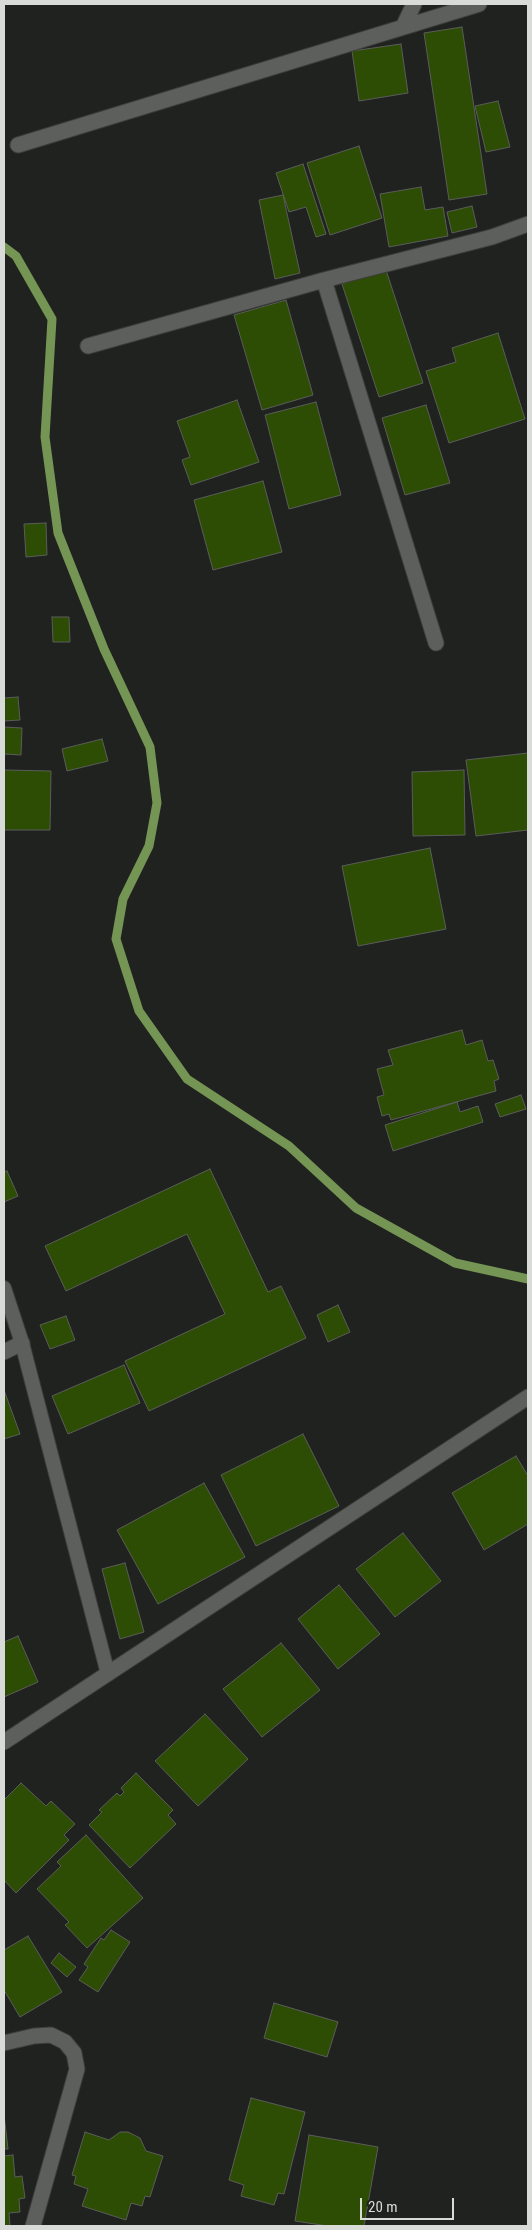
<!DOCTYPE html>
<html>
<head>
<meta charset="utf-8">
<style>
  body { margin:0 }
  #map { position:relative; width:532px; height:2230px; overflow:hidden; background:#20221f; font-family:"Roboto Condensed",sans-serif }
  canvas { display:block }
  .frame { position:absolute; inset:0; border:5px solid #d9dbd9; pointer-events:none }
  .scale { position:absolute; left:360px; top:2198px; width:94px; height:22px; box-sizing:border-box; border:2px solid #d9dbd9; border-top:0; padding-left:6px; font-size:15px; line-height:18px; white-space:nowrap; color:#d9dbd9; -webkit-text-stroke:4px #20221f; paint-order:stroke }
</style>
</head>
<body>
<div id="map">
<canvas width="532" height="2230"></canvas>
<div class="frame"></div>
<div class="scale">20 m</div>
</div>
<script>
const c = document.querySelector('canvas').getContext('2d');
c.lineJoin = 'round';
const toPath = rows => new Path2D(rows.map(r => 'M' + r).join(''));
function strokePath(path, color, width, dash) { c.strokeStyle = color; c.lineWidth = width; c.lineCap = dash ? 'butt' : 'round'; c.setLineDash(dash || []); c.stroke(path); }
function fill(path, color) { c.fillStyle = color; c.fill(path, 'evenodd'); }
strokePath(toPath([
  [4,247,16,256,52,319,45,437,58,533,104,649,150,747,157,803,149,846,123,899,116,939,139,1011,187,1079,289,1146,356,1208,455,1263,528,1279]
]), '#759554', 9);
const building = toPath([
  [462,27,487,194,449,200,424,33,462,27],
  [401,44,408,93,359,101,352,51,401,44],
  [498,101,510,147,486,152,475,106,498,101],
  [359,146,382,218,330,235,307,163,359,146],
  [303,164,326,234,316,237,306,207,289,212,276,173,303,164],
  [421,187,425,210,443,207,448,236,389,247,380,194,421,187],
  [283,195,300,273,275,279,259,200,283,195],
  [472,206,477,227,452,233,447,212,472,206],
  [386,270,423,383,379,397,342,284,386,270],
  [286,300,313,395,262,410,234,315,286,300],
  [498,333,525,419,449,443,426,371,456,362,452,348,498,333],
  [237,400,259,462,191,485,182,460,190,457,177,421,237,400],
  [316,402,341,495,289,509,265,415,316,402],
  [426,405,450,483,405,495,382,418,426,405],
  [263,481,282,552,213,570,194,500,263,481],
  [46,523,47,555,26,557,24,524,46,523],
  [52,617,69,617,70,642,53,642,52,617],
  [18,697,20,720,4,721,4,698,18,697],
  [4,727,22,728,21,755,4,754,4,727],
  [102,739,108,761,67,771,62,749,102,739],
  [528,753,528,830,476,836,466,760,528,753],
  [4,770,51,771,50,830,4,830,4,770],
  [464,770,465,835,413,836,412,772,464,770],
  [430,848,446,929,358,946,342,866,430,848],
  [462,1030,466,1045,482,1040,488,1061,493,1060,499,1079,494,1081,496,1091,391,1120,389,1114,382,1116,377,1097,384,1095,377,1069,393,1065,388,1050,462,1030],
  [521,1095,526,1109,500,1117,495,1104,521,1095],
  [457,1102,460,1112,478,1106,483,1122,393,1151,385,1125,457,1102],
  [210,1169,268,1292,281,1286,306,1338,149,1411,125,1361,225,1314,187,1234,66,1291,45,1246,210,1169],
  [7,1171,18,1196,4,1202,4,1172,7,1171],
  [338,1305,350,1332,328,1342,317,1315,338,1305],
  [66,1316,75,1340,50,1349,40,1325,66,1316],
  [124,1365,140,1403,68,1434,52,1396,124,1365],
  [4,1390,20,1434,4,1439,4,1390],
  [303,1434,339,1506,256,1546,221,1475,303,1434],
  [516,1456,528,1476,528,1524,484,1550,452,1493,516,1456],
  [204,1483,245,1557,158,1604,117,1530,204,1483],
  [403,1533,441,1581,395,1617,356,1569,403,1533],
  [125,1563,144,1632,120,1639,102,1569,125,1563],
  [339,1585,380,1634,338,1669,298,1619,339,1585],
  [18,1636,38,1682,4,1697,4,1642,18,1636],
  [281,1643,320,1690,262,1737,223,1689,281,1643],
  [205,1714,248,1759,198,1806,155,1761,205,1714],
  [136,1773,173,1810,168,1815,176,1824,130,1868,89,1825,102,1812,99,1810,117,1793,120,1796,124,1792,121,1788,136,1773],
  [21,1783,46,1806,51,1801,75,1824,64,1835,69,1840,16,1893,4,1880,4,1800,21,1783],
  [86,1835,143,1898,87,1948,65,1925,69,1922,37,1889,61,1866,57,1862,86,1835],
  [111,1930,130,1942,98,1992,79,1980,88,1967,84,1964,101,1938,104,1940,111,1930],
  [28,1936,62,1992,20,2017,4,1990,4,1950,28,1936],
  [59,1953,76,1967,67,1977,51,1963,59,1953],
  [274,2003,338,2022,327,2057,264,2038,274,2003],
  [251,2098,305,2112,284,2194,278,2193,274,2205,241,2196,244,2185,229,2180,251,2098],
  [4,2115,8,2149,4,2149,4,2115],
  [85,2132,109,2140,120,2132,128,2132,140,2138,146,2151,163,2156,150,2197,145,2196,142,2206,131,2203,126,2220,82,2206,88,2189,74,2184,76,2176,72,2175,85,2132],
  [309,2135,378,2147,364,2226,328,2226,295,2221,309,2135],
  [13,2155,15,2177,22,2176,25,2198,19,2199,20,2212,9,2213,10,2226,4,2226,4,2156,13,2155]
]);
fill(building, '#2c4d03');
strokePath(building, '#5b5d5a', 1);
const lane = toPath([
  [4,1288,22,1343,108,1674]
]);
const street = toPath([
  [403,27,414,4],
  [18,145,479,4],
  [324,280,436,643],
  [88,346,324,280,492,237,528,224],
  [4,1352,22,1343],
  [4,1742,528,1397],
  [4,2043,34,2036,51,2035,65,2042,74,2053,77,2069,33,2226]
]);
strokePath(lane, '#3c3d3b', 16);
strokePath(street, '#3c3d3b', 17);
strokePath(lane, '#5d5f5c', 14);
strokePath(street, '#5d5f5c', 15);
</script>
</body>
</html>
